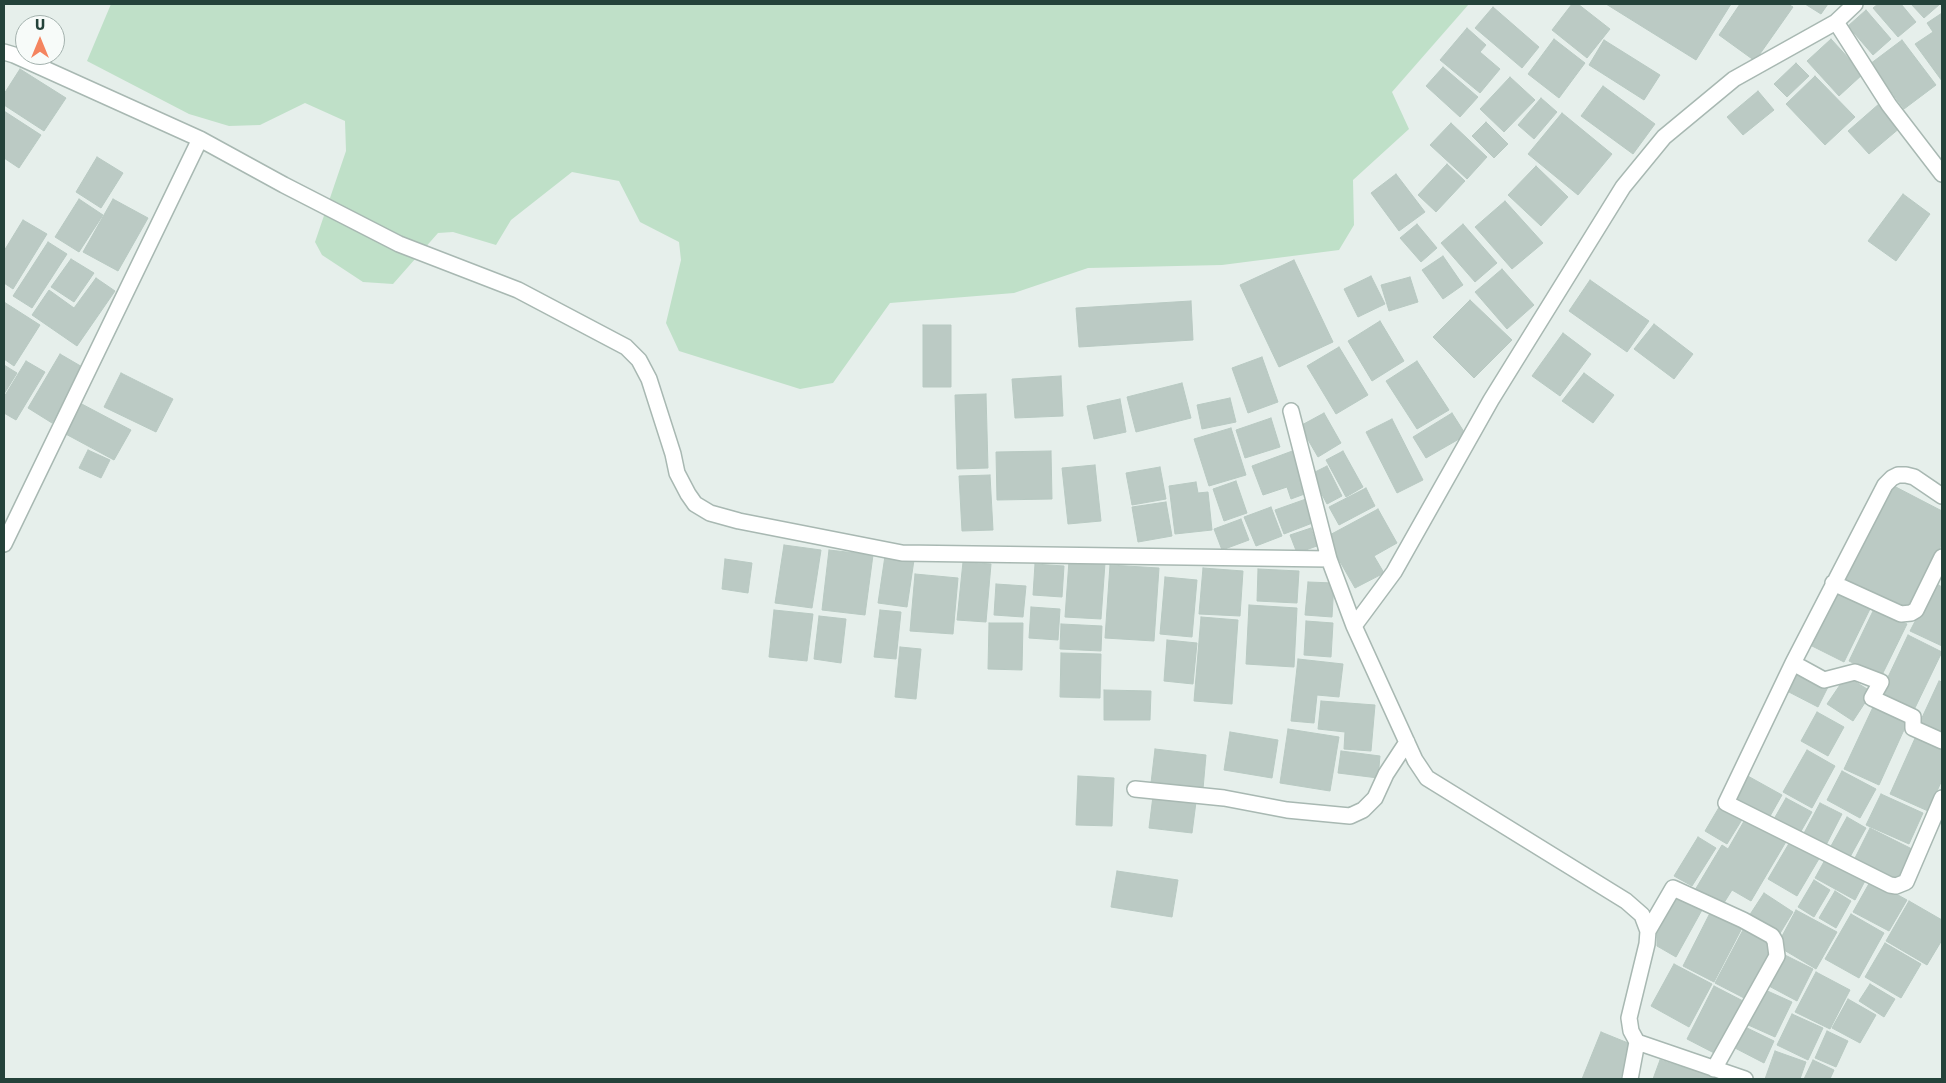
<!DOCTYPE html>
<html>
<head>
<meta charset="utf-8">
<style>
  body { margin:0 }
  #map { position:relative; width:1946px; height:1083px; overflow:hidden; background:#e6efeb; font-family:Rubik,sans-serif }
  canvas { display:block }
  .frame { position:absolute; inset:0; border:5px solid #24423a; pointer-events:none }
  .north { position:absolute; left:15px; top:15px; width:50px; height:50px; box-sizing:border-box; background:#f7fbf9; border:1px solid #a3b1ad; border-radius:50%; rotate:0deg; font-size:14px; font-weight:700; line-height:20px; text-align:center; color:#24423a }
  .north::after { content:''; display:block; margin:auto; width:18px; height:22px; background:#f4845f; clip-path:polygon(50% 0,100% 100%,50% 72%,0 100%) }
</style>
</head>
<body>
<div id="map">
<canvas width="1946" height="1083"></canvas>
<div class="frame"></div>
<div class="north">U</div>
</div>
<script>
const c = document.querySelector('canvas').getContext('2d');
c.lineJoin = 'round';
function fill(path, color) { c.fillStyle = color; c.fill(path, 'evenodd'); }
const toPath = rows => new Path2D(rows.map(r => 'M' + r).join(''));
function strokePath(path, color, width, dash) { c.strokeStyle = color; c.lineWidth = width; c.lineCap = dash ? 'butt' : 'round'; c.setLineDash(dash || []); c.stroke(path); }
fill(toPath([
  [111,4,1469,4,1392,92,1409,129,1353,180,1354,225,1339,250,1222,265,1088,268,1014,293,890,303,833,383,800,389,679,351,666,323,681,260,679,242,640,222,619,181,572,172,511,220,496,245,453,232,438,233,393,284,363,282,322,255,315,242,346,151,345,121,305,103,260,125,229,126,189,114,87,61]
]), '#bfe0c8');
const building = toPath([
  [1572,4,1578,4,1610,29,1587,58,1552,30,1572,4],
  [1606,4,1731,4,1696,60,1606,4],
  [1740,4,1788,4,1793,7,1755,61,1719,35,1740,4],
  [1805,4,1828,4,1821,14,1805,4],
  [1878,4,1901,4,1916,22,1898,37,1873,8,1878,4],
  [1911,4,1940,4,1924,18,1911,4],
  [1493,7,1539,47,1522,68,1475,28,1493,7],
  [1866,10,1891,39,1873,55,1848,26,1866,10],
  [1942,13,1942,81,1915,44,1933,32,1927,23,1942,13],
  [1467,28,1486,45,1480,52,1500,69,1480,93,1440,60,1467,28],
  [1554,39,1585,63,1559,98,1528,74,1554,39],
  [1831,39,1863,74,1839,96,1807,61,1831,39],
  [1604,40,1660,75,1644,100,1589,65,1604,40],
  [1902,40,1936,85,1904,109,1870,64,1902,40],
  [1796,63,1809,76,1787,97,1774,84,1796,63],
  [1443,67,1478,97,1460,117,1426,86,1443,67],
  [20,69,66,98,44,131,4,105,4,94,20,69],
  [1815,76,1855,117,1825,145,1786,104,1815,76],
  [1510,77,1535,100,1504,132,1480,109,1510,77],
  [1603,86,1655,124,1633,154,1581,116,1603,86],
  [1758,91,1774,110,1743,135,1727,117,1758,91],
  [1541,98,1557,112,1534,139,1518,125,1541,98],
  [1880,103,1901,127,1869,154,1848,131,1880,103],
  [4,111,41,135,19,168,4,158,4,111],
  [1562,113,1612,154,1578,195,1528,154,1562,113],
  [1486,122,1508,144,1494,158,1472,136,1486,122],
  [1451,123,1487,157,1467,179,1430,145,1451,123],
  [97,157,123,173,101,208,76,192,97,157],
  [1447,164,1465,181,1436,212,1418,195,1447,164],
  [1536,166,1568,197,1541,226,1508,195,1536,166],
  [1396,174,1425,212,1399,231,1371,193,1396,174],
  [1903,194,1930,214,1896,261,1868,241,1903,194],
  [79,199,103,215,79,252,55,237,79,199],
  [113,199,148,218,118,271,83,252,113,199],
  [1505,201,1543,243,1512,269,1475,227,1505,201],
  [23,220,47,234,13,289,4,283,4,251,23,220],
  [1417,224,1437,248,1421,262,1400,238,1417,224],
  [1463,224,1497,263,1475,282,1441,243,1463,224],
  [48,242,67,254,32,308,13,296,48,242],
  [1443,256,1463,285,1443,299,1422,270,1443,256],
  [71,259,94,273,74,302,51,287,71,259],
  [1294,260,1333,342,1279,367,1240,285,1294,260],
  [1502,269,1534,305,1507,329,1475,292,1502,269],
  [1371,276,1385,304,1358,317,1344,289,1371,276],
  [1410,277,1418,302,1389,311,1381,285,1410,277],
  [96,278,115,291,77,346,32,315,49,290,74,308,96,278],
  [1590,280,1649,321,1627,352,1569,311,1590,280],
  [1470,300,1512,340,1474,378,1433,337,1470,300],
  [1191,301,1193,340,1079,347,1076,308,1191,301],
  [4,302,40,325,14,366,4,359,4,302],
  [1380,321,1404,361,1372,381,1348,341,1380,321],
  [1654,324,1693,354,1674,379,1634,349,1654,324],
  [923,325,951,325,951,387,923,387,923,325],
  [1563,333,1591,354,1560,396,1532,376,1563,333],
  [1339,347,1368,395,1336,414,1307,366,1339,347],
  [60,354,84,368,52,423,28,408,60,354],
  [1262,357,1278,402,1248,413,1232,368,1262,357],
  [26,361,45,372,16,420,4,413,4,397,26,361],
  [1417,361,1449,410,1417,429,1386,381,1417,361],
  [4,365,17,373,4,394,4,365],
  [121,373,173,399,156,432,104,407,121,373],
  [1584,373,1614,395,1593,423,1562,401,1584,373],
  [1061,376,1063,416,1015,418,1012,379,1061,376],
  [1182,383,1191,418,1136,432,1127,397,1182,383],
  [986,394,988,468,957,469,955,395,986,394],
  [1230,398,1236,422,1202,429,1197,405,1230,398],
  [1120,399,1126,432,1094,439,1087,406,1120,399],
  [78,402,131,430,114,460,62,432,78,402],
  [1324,413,1341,443,1318,457,1300,426,1324,413],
  [1452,413,1466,435,1426,458,1413,437,1452,413],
  [1271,418,1280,447,1245,458,1236,430,1271,418],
  [1392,419,1423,480,1397,493,1366,432,1392,419],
  [1231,428,1246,475,1209,486,1194,439,1231,428],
  [88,450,110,460,101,478,79,468,88,450],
  [1295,450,1310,492,1291,499,1287,487,1263,495,1252,466,1295,450],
  [1051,451,1052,499,997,500,996,452,1051,451],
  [1343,451,1363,487,1346,497,1326,460,1343,451],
  [1095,465,1101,521,1068,524,1062,468,1095,465],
  [1327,466,1342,496,1327,504,1311,474,1327,466],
  [1160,467,1166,499,1132,505,1126,473,1160,467],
  [990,475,993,530,962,531,959,476,990,475],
  [1236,481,1247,513,1224,521,1213,489,1236,481],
  [1196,482,1198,493,1208,492,1212,530,1175,534,1169,486,1196,482],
  [1890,484,1942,511,1942,544,1911,605,1902,609,1841,578,1890,484],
  [1366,488,1375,506,1339,525,1329,507,1366,488],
  [1306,499,1315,522,1284,534,1275,510,1306,499],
  [1166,502,1172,536,1138,542,1132,507,1166,502],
  [1271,507,1282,536,1256,546,1244,517,1271,507],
  [1378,509,1397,543,1374,556,1384,573,1355,588,1326,537,1378,509],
  [1241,519,1249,540,1222,550,1214,529,1241,519],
  [1311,528,1317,546,1297,553,1290,535,1311,528],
  [784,545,821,550,812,608,775,603,784,545],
  [829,550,873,555,865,615,822,610,829,550],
  [885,556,914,560,907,607,878,603,885,556],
  [725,559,752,563,748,593,722,589,725,559],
  [1069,561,1105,563,1101,619,1065,617,1069,561],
  [963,562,991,564,986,622,957,620,963,562],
  [1035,564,1064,566,1062,597,1033,595,1035,564],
  [1110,565,1159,568,1154,641,1105,638,1110,565],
  [1203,568,1243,571,1240,616,1199,614,1203,568],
  [1258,569,1299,571,1297,603,1257,601,1258,569],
  [915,574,958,578,953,634,910,631,915,574],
  [1165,577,1197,580,1192,637,1160,634,1165,577],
  [1308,582,1334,583,1332,617,1305,615,1308,582],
  [1935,583,1942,587,1942,646,1910,631,1935,583],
  [996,584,1026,586,1023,617,994,615,996,584],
  [1837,593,1870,609,1844,662,1812,646,1837,593],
  [1249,605,1297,608,1294,667,1246,664,1249,605],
  [1031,607,1060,609,1058,640,1029,638,1031,607],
  [1874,609,1907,624,1881,677,1849,661,1874,609],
  [774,610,813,614,807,661,769,657,774,610],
  [880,610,901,612,896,659,874,657,880,610],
  [819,616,846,619,841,663,814,659,819,616],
  [1201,617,1238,620,1232,704,1194,701,1201,617],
  [1306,621,1333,623,1331,657,1304,655,1306,621],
  [989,623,1023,623,1022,670,988,669,989,623],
  [1061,624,1102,626,1101,651,1060,649,1061,624],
  [1908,635,1942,652,1913,712,1879,696,1908,635],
  [1167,640,1197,643,1193,684,1164,681,1167,640],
  [900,647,921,649,916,699,895,697,900,647],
  [1061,653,1101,654,1100,698,1060,697,1061,653],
  [1298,659,1343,664,1339,697,1317,695,1314,723,1291,721,1298,659],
  [1798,671,1828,687,1818,707,1787,691,1798,671],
  [1846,676,1872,692,1853,721,1827,704,1846,676],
  [1939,681,1942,682,1942,733,1920,722,1939,681],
  [1104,690,1151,691,1150,720,1104,720,1104,690],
  [1321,701,1375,705,1371,751,1344,749,1345,732,1318,729,1321,701],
  [1874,705,1908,721,1879,785,1844,769,1874,705],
  [1817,712,1844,727,1828,756,1801,741,1817,712],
  [1288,729,1339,737,1330,791,1280,783,1288,729],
  [1230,732,1278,740,1272,778,1224,770,1230,732],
  [1916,736,1942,748,1942,780,1928,811,1890,794,1916,736],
  [1155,749,1206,755,1203,789,1151,783,1155,749],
  [1807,750,1835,766,1812,808,1783,792,1807,750],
  [1341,751,1380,756,1378,778,1338,773,1341,751],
  [1842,771,1876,789,1860,818,1827,800,1842,771],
  [1746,775,1782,795,1769,818,1733,798,1746,775],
  [1078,776,1114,778,1112,826,1076,825,1078,776],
  [1881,794,1923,813,1909,844,1866,825,1881,794],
  [1153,796,1196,802,1192,833,1149,828,1153,796],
  [1786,798,1812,812,1800,833,1774,819,1786,798],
  [1820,803,1842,814,1825,847,1803,835,1820,803],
  [1721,804,1743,818,1727,844,1705,831,1721,804],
  [1747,816,1787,840,1751,901,1732,890,1722,906,1695,890,1722,845,1728,849,1747,816],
  [1847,817,1866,828,1850,857,1831,846,1847,817],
  [1870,828,1914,850,1902,873,1897,877,1891,878,1854,860,1870,828],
  [1698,837,1716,848,1692,886,1674,876,1698,837],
  [1791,840,1820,857,1797,896,1768,879,1791,840],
  [1826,858,1866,879,1855,900,1815,878,1826,858],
  [1117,871,1178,880,1172,917,1111,907,1117,871],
  [1814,880,1830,890,1814,917,1798,907,1814,880],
  [1871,880,1907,900,1889,931,1853,912,1871,880],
  [1835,891,1851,901,1836,928,1819,918,1835,891],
  [1764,893,1793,912,1779,935,1749,916,1764,893],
  [1675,896,1702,910,1676,957,1657,946,1657,928,1675,896],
  [1909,901,1942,920,1942,940,1927,965,1886,941,1909,901],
  [1796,910,1837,932,1816,969,1784,950,1781,938,1796,910],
  [1710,913,1742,928,1714,982,1683,966,1710,913],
  [1851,914,1884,933,1859,978,1825,959,1851,914],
  [1743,930,1774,945,1746,999,1715,983,1743,930],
  [1885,943,1921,964,1901,998,1865,977,1885,943],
  [1783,954,1813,969,1797,1001,1767,985,1783,954],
  [1674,964,1712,984,1689,1027,1651,1006,1674,964],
  [1816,972,1850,990,1830,1029,1795,1012,1816,972],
  [1870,984,1895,999,1884,1017,1859,1001,1870,984],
  [1714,986,1745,1002,1718,1055,1687,1039,1714,986],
  [1763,989,1792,1002,1775,1037,1746,1024,1763,989],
  [1848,999,1876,1015,1860,1043,1832,1028,1848,999],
  [1792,1014,1823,1028,1808,1060,1777,1045,1792,1014],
  [1743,1026,1774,1041,1764,1063,1733,1047,1743,1026],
  [1827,1031,1848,1041,1836,1067,1815,1058,1827,1031],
  [1601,1032,1633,1045,1620,1079,1582,1079,1601,1032],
  [1775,1051,1806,1062,1800,1079,1765,1079,1775,1051],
  [1660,1060,1723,1079,1653,1079,1660,1060],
  [1813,1060,1834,1070,1830,1079,1804,1079,1813,1060]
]);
fill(building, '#bbcac4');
strokePath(building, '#b8c9c2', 1);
const minor = toPath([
  [1836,22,1889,105,1942,174],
  [4,52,14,55,200,139,284,185,399,244,518,290,626,347,639,360,649,379,673,454,677,473,688,494,695,504,710,513,739,521,902,553,1329,559,1354,626],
  [1291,411,1329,559],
  [1942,496,1914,477,1906,475,1898,475,1892,478,1885,485,1793,663,1726,803,1890,885,1896,886,1906,882,1942,798],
  [4,544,200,139],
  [1833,583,1901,614,1911,613,1916,610,1942,557],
  [1793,663,1824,680,1855,672,1881,682,1872,698,1913,717,1913,728,1942,741],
  [1135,789,1224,798,1287,810,1350,816,1363,810,1375,798,1386,774,1407,742],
  [1648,931,1673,888,1743,920,1772,936,1775,941,1777,956,1714,1069],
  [1637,1042,1745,1079],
  [1630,1079,1637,1042,1631,1031,1629,1018,1647,944,1648,931,1642,915,1626,901,1427,778,1415,760,1354,626,1394,572,1491,400,1623,187,1664,137,1734,79,1836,22,1855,4]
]);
strokePath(minor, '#a8b8b2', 18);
strokePath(minor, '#fff', 15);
</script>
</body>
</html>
